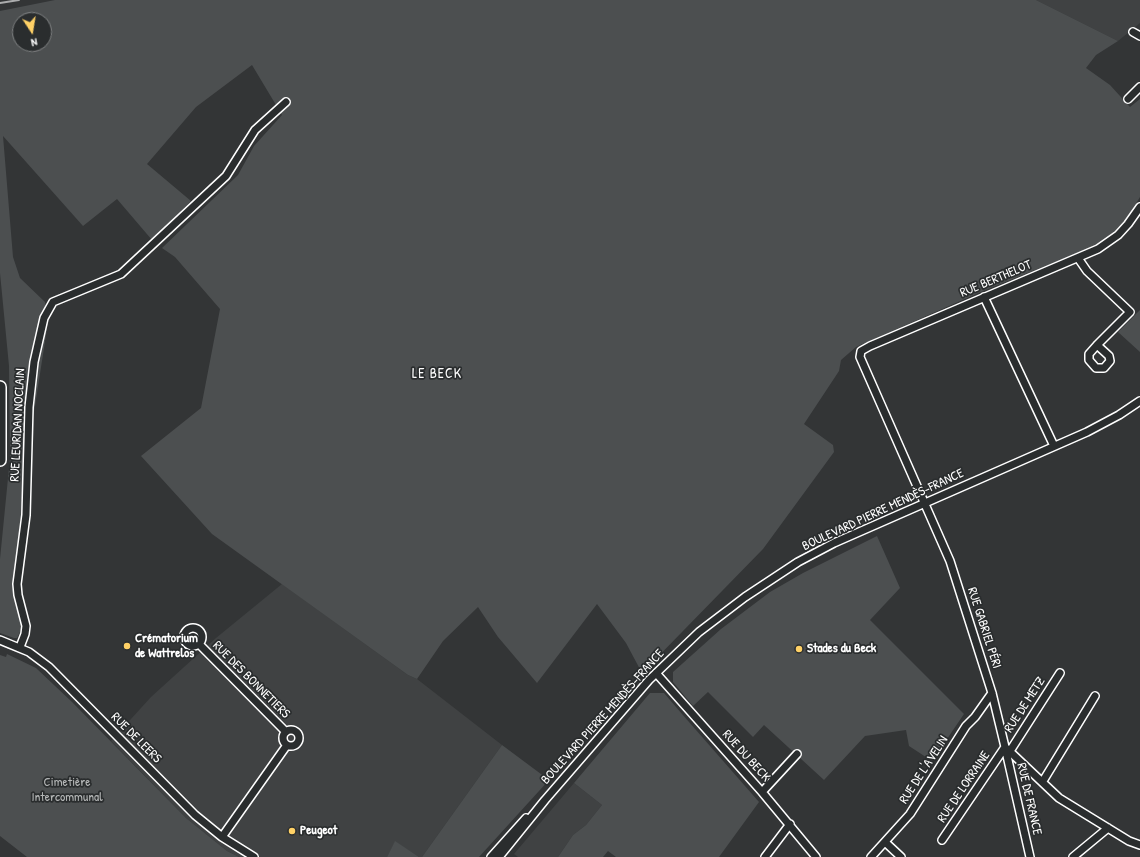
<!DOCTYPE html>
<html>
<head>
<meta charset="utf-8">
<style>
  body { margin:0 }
  #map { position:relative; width:1140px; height:857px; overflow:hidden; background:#333536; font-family:"Patrick Hand",sans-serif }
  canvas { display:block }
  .north { position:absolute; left:12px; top:12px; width:40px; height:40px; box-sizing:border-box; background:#2a2d2e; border:1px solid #7f8182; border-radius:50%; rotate:168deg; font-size:11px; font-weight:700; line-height:16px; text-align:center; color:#fff }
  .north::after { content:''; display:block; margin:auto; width:14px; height:18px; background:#ffd166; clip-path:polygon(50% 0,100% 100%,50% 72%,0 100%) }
</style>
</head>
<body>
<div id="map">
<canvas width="1140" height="857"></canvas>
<div class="north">N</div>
</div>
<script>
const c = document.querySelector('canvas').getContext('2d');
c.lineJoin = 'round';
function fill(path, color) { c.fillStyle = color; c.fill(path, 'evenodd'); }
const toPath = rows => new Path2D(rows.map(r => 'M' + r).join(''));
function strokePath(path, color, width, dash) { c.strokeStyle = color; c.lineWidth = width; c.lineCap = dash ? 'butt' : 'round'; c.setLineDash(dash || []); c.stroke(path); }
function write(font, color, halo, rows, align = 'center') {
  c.font = font + ' "Patrick Hand",sans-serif'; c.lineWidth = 3.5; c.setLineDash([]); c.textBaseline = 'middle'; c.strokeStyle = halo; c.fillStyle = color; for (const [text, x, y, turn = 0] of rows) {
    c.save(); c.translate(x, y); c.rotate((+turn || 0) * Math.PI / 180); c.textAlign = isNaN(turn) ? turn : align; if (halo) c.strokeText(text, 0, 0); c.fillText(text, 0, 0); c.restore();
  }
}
fill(toPath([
  [1036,0,1140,0,1140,23,1118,41],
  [282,584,408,675,417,679,502,745,422,857,419,857,395,842,387,857,239,857,227,851,186,818,111,741,151,697,216,638],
  [574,783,602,805,586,825,573,835,558,857,518,857,514,854]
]), '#404243');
fill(toPath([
  [55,0,1036,0,1118,41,1096,55,1086,68,1110,85,1130,107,1140,99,1140,197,1127,218,1114,234,1100,244,983,291,856,347,841,360,839,371,804,424,833,445,834,452,763,549,642,673,626,643,597,604,537,683,498,637,478,607,443,641,417,679,408,675,212,534,141,456,201,408,220,309,175,257,162,248,238,175,254,146,282,115,252,65,196,107,147,164,191,201,152,240,117,199,83,226,3,136,13,257,20,278,45,302,48,322,35,406,24,464,22,507,13,585,13,594,22,624,21,630,17,638,14,638,0,633,0,559,10,458,9,366,0,273,0,11],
  [20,20,44,20,44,44,20,44],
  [1140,310,1140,352,1118,332],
  [877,536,900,588,870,620,964,714,932,761,909,746,906,730,865,736,824,780,764,725,753,737,708,692,693,706,673,682,673,672,721,629,770,592,803,573],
  [7,654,36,668,72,702,186,818,227,851,239,857,27,857,0,836,0,655,6,657],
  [650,693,664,693,682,714,759,802,719,857,616,857,608,851,603,857,558,857,573,835,586,825,602,805,574,783],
  [502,745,549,780,479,857,422,857],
  [395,841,419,857,387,857]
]), '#4c4f50');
strokePath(toPath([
  [0,3,19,0]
]), '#abacad', 2);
const minor = toPath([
  [1133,32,1140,36],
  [1128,99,1140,87],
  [1140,207,1128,224,1118,235,1098,249,870,346,861,351,860,357,950,561,992,693,1005,747,1059,798,1129,841,1140,845],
  [1078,258,1087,271,1130,312,1097,345,1089,354,1089,360,1096,368,1104,368,1110,361,1109,356,1097,345],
  [984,297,1054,446],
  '184 637a9 9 0 1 1 18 0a9 9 0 1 1-18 0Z',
  [0,640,29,652,49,667,195,815,222,837,254,857],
  [199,644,286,732],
  [20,647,25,634,26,626,18,595,17,584,26,515,29,407,34,362,44,318,53,302,121,274,226,176,255,130,286,102],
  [656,673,762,792,816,857],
  '283 738a8 8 0 1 1 16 0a8 8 0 1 1-16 0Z',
  [1005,747,1030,857],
  [1010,751,1060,673],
  [1043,781,1095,696],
  [762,792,797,754],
  [222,837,287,745],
  [942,840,1005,747],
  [885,842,901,857],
  [491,857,526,818],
  [499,857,545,800,649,680,699,632,745,597,798,562,834,543,1087,432,1119,415,1140,401],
  [765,857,790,824],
  [871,857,910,814,966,726,975,717,992,693],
  [1073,857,1108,828]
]);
const highway = toPath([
  [0,387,0,460]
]);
strokePath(minor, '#fff', 10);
strokePath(highway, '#fff', 14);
strokePath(minor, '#2a2d2e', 7);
strokePath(highway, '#2a2d2e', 11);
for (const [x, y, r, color] of [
  [127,646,4,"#ffd166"],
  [799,649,4,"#ffd166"],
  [292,831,4,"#ffd166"]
]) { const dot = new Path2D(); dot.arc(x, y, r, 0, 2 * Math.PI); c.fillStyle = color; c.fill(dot); strokePath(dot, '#2a2d2e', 1.5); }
write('13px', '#fff', '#2a2d2e', [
  ["RUE BERTHELOT",996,279,-23],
  ["RUE LEURIDAN NOCLAIN",18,425,-87],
  ["BOULEVARD PIERRE MENDÈS-FRANCE",883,510,-25],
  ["RUE GABRIEL PÉRI",984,628,72],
  ["RUE DES BONNETIERS",251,680,45],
  ["RUE DE METZ",1025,705,-57],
  ["BOULEVARD PIERRE MENDÈS-FRANCE",603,717,-48],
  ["RUE DE LEERS",136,738,45],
  ["RUE DU BECK",746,756,48],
  ["RUE DE L'AVELIN",924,770,-57],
  ["RUE DE LORRAINE",964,787,-56],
  ["RUE DE FRANCE",1029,799,77]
]);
write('bold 13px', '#fff', '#2a2d2e', [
  ["Crématorium",135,639],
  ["de Wattrelos",135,654],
  ["Stades du Beck",807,649],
  ["Peugeot",300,831]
], 'left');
write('13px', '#b7b9b9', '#2a2d2e', [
  ["Cimetière",67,783],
  ["Intercommunal",67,798]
]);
c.letterSpacing = '1px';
write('14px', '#fff', '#2a2d2e', [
  ["LE BECK",437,374]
]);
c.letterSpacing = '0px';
</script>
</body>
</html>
